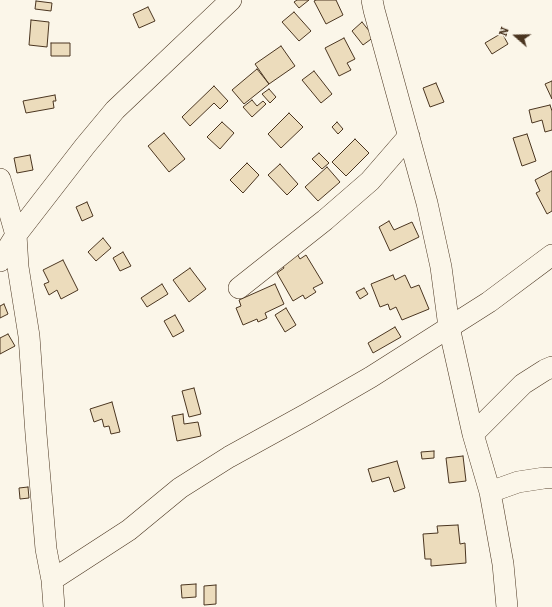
<!DOCTYPE html>
<html>
<head>
<meta charset="utf-8">
<style>
  body { margin:0 }
  #map { position:relative; width:552px; height:607px; overflow:hidden; background:#fbf6e9; font-family:Bitter,serif }
  canvas { display:block }
  .north { position:absolute; left:496px; top:16px; width:40px; height:40px; -webkit-text-stroke:3px #fbf6e9; paint-order:stroke; rotate:290deg; font-size:11px; font-weight:700; line-height:16px; text-align:center; color:#4a3520 }
  .north::after { content:''; display:block; margin:auto; width:14px; height:18px; background:#4a3520; clip-path:polygon(50% 0,100% 100%,50% 72%,0 100%) }
</style>
</head>
<body>
<div id="map">
<canvas width="552" height="607"></canvas>
<div class="north">N</div>
</div>
<script>
const c = document.querySelector('canvas').getContext('2d');
c.lineJoin = 'round';
function fill(path, color) { c.fillStyle = color; c.fill(path, 'evenodd'); }
const toPath = rows => new Path2D(rows.map(r => 'M' + r).join(''));
function strokePath(path, color, width, dash) { c.strokeStyle = color; c.lineWidth = width; c.lineCap = dash ? 'butt' : 'round'; c.setLineDash(dash || []); c.stroke(path); }
const building = toPath([
  [297,0,309,0,299,8,294,2,297,0],
  [316,0,336,0,343,15,326,24,314,1,316,0],
  [36,1,52,3,51,11,35,9,36,1],
  [148,7,155,21,139,28,133,14,148,7],
  [294,12,311,31,299,41,282,22,294,12],
  [31,20,49,22,47,47,29,45,31,20],
  [362,22,374,37,363,45,352,31,362,22],
  [502,33,508,44,492,54,485,43,502,33],
  [344,38,355,59,347,63,351,70,339,76,325,48,344,38],
  [51,43,70,43,70,56,51,56,51,43],
  [281,46,295,66,269,84,255,64,281,46],
  [257,69,269,84,244,104,232,90,257,69],
  [314,71,332,94,321,103,302,80,314,71],
  [552,81,552,99,545,84,552,81],
  [436,83,444,102,430,107,423,88,436,83],
  [214,86,228,101,220,109,214,103,190,126,182,117,214,86],
  [269,89,276,97,270,103,262,94,269,89],
  [55,95,56,101,53,101,54,108,26,113,23,101,55,95],
  [252,100,257,106,263,101,266,104,252,117,243,107,252,100],
  [550,105,552,111,552,130,545,132,542,120,532,123,529,110,550,105],
  [289,113,303,127,281,148,268,134,289,113],
  [222,122,234,133,220,149,207,137,222,122],
  [337,122,343,129,338,134,332,127,337,122],
  [164,133,185,159,169,172,148,146,164,133],
  [527,134,536,161,522,166,513,138,527,134],
  [355,139,369,153,346,176,332,162,355,139],
  [319,153,329,163,322,169,312,159,319,153],
  [30,155,33,170,17,173,14,158,30,155],
  [247,163,259,175,243,193,230,180,247,163],
  [280,164,298,184,287,195,268,175,280,164],
  [327,167,340,182,318,201,305,187,327,167],
  [552,171,552,211,547,214,536,193,540,191,535,180,552,171],
  [87,202,93,216,82,221,76,207,87,202],
  [389,221,394,230,412,222,419,237,390,251,379,227,389,221],
  [103,238,111,248,96,261,88,252,103,238],
  [123,252,131,266,120,271,113,258,123,252],
  [296,252,300,259,306,255,323,283,313,288,316,292,305,299,303,295,293,301,277,273,284,268,280,261,296,252],
  [63,260,78,290,61,299,57,290,49,295,44,284,49,282,43,270,63,260],
  [190,268,206,289,189,302,173,280,190,268],
  [393,275,395,280,405,275,411,288,419,285,429,309,402,320,396,307,390,310,388,304,380,307,371,284,393,275],
  [162,284,168,294,147,307,141,298,162,284],
  [275,284,284,304,265,313,267,318,258,322,257,319,243,325,236,308,241,306,239,300,275,284],
  [364,288,368,294,360,299,356,292,364,288],
  [4,304,8,314,0,318,0,306,4,304],
  [286,308,296,325,285,332,275,315,286,308],
  [175,315,184,331,173,337,164,321,175,315],
  [395,327,401,337,373,353,368,343,395,327],
  [8,334,15,346,0,354,0,338,8,334],
  [194,388,201,414,189,417,182,391,194,388],
  [112,402,120,432,111,434,109,426,104,427,102,419,94,422,90,409,112,402],
  [183,414,184,424,198,422,201,436,177,441,172,416,183,414],
  [434,451,434,458,422,459,421,452,434,451],
  [463,456,466,481,449,483,446,458,463,456],
  [397,461,405,488,394,492,389,477,372,482,368,469,397,461],
  [28,487,29,498,20,499,19,488,28,487],
  [458,525,460,544,465,543,466,563,431,566,431,559,425,559,423,534,438,533,437,526,458,525],
  [196,584,196,597,182,598,181,585,196,584],
  [216,585,216,604,204,605,204,586,216,585]
]);
fill(building, '#ecdcbc');
strokePath(building, '#4a3520', 1);
const minor = toPath([
  [372,0,374,10,427,203,441,267,449,327,473,434,490,492,503,564,507,607],
  [0,179,16,235,18,267,29,336,36,434,46,549,52,580,54,607],
  [0,261,16,235,85,146,115,110,231,0],
  [239,288,325,220,370,181,409,136],
  [473,434,523,384,545,370,552,367],
  [490,492,518,482,544,478,552,478],
  [52,580,129,530,180,488,229,457,307,414,371,377,489,302,552,255]
]);
strokePath(minor, '#4a3520', 22);
strokePath(minor, '#fbf6e9', 21);
</script>
</body>
</html>
